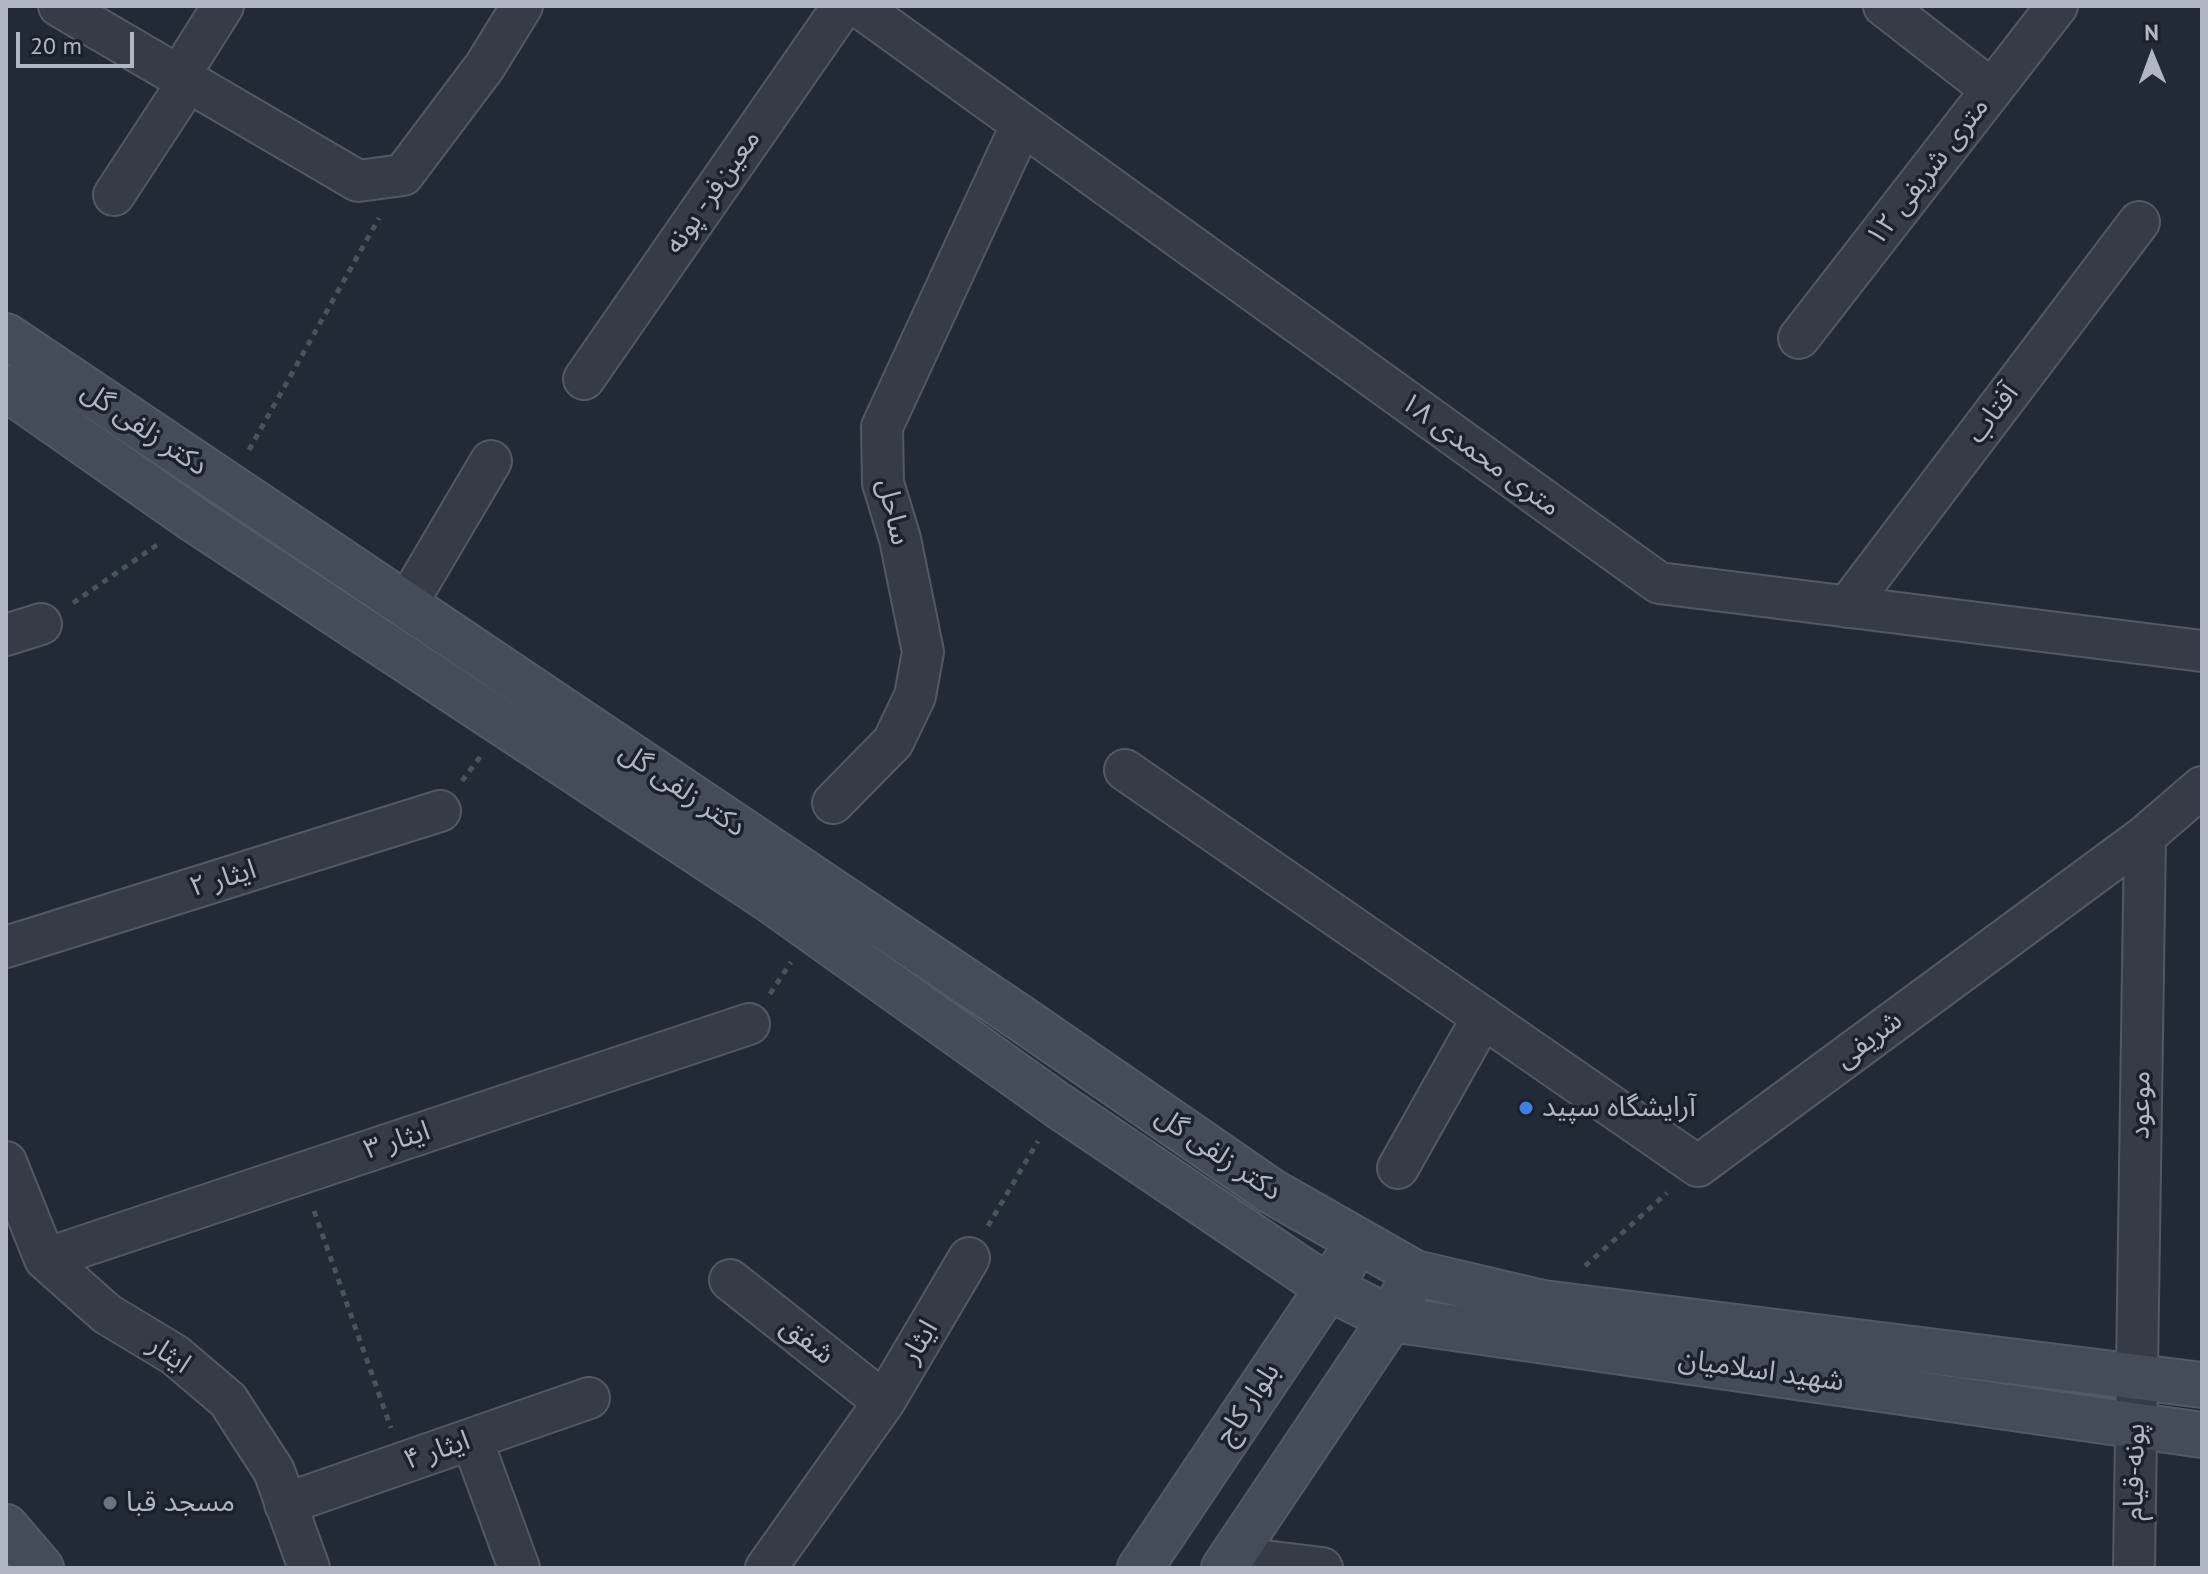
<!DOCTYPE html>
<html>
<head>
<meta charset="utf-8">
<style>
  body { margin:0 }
  #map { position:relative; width:2208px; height:1574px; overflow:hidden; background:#222a35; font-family:"PT Sans",sans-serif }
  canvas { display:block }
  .frame { position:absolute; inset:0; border:8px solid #b0b6c3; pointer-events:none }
  .north { position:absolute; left:2112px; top:16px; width:80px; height:80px; -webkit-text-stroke:6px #1b212b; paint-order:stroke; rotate:359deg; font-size:22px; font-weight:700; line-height:32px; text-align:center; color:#b0b6c3 }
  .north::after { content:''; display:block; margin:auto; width:28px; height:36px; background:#b0b6c3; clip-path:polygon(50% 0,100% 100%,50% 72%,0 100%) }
  .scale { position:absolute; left:16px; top:32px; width:118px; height:36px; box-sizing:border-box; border:4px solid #b0b6c3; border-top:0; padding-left:10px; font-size:24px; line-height:28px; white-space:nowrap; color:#b0b6c3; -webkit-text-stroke:6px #1b212b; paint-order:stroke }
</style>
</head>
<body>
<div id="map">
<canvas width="2208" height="1574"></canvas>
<div class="frame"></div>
<div class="north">N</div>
<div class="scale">20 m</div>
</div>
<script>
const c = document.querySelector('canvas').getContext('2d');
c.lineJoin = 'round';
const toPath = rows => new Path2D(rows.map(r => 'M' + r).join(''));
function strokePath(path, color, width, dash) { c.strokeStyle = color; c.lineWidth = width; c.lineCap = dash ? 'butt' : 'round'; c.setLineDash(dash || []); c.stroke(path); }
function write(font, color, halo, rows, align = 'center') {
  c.font = font + ' "PT Sans","Noto Sans Arabic",sans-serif'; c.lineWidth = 7; c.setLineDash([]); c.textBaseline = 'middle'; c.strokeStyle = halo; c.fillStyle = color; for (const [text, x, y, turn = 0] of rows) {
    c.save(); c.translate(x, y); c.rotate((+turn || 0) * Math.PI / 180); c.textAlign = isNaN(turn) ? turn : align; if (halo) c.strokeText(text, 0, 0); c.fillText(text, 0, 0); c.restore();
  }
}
const street = toPath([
  [59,6,358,181,403,175,485,66,522,6],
  [858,6,1659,583,2202,651],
  [1884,6,1992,90],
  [179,76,223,6],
  [114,195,188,82],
  [1799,338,2057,6],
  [584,379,843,6],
  [406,605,491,461],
  [1847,607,2139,222],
  [6,635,41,624],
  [1125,770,1698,1166,2145,836,2202,787],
  [833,803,893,742,915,696,923,652,900,539,883,483,882,427,1022,124],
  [6,947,440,811],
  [6,1162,45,1259,107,1314,175,1355,228,1400,274,1471,309,1568],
  [1398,1168,1483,1017],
  [45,1259,749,1024],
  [730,1280,884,1402],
  [472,1440,519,1568],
  [285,1504,589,1398],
  [1232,1557,1322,1568],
  [766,1568,884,1402,969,1258],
  [2134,1568,2145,836]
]);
const secondary = toPath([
  [6,336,1019,1017,1271,1191,1415,1273,1543,1303,2202,1385],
  [6,388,193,519,769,899,1059,1106,1327,1287,1391,1319,2202,1435],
  [6,1527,41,1568],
  [1140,1568,1344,1264],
  [1224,1568,1391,1319,1405,1292]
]);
strokePath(street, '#535964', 44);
strokePath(secondary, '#535964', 48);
strokePath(toPath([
  [249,450,379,218],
  [73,603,157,545],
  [462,781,480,757],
  [770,994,791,962],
  [314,1211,391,1428],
  [988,1226,1038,1141],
  [1585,1266,1667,1193]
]), '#455558', 5, [6, 6]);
strokePath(street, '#353c46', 40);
strokePath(secondary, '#444b59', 44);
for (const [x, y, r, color] of [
  [1526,1108,8,"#3f7fe0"],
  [110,1503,8,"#6b7280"]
]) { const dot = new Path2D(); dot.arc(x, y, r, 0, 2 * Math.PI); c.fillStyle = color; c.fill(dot); strokePath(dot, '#1b212b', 3); }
write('28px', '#b0b6c3', '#1b212b', [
  ["۱۲ متری شریفی",1928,172,-52],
  ["معین‌فر- پونه",713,192,-55],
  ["آفتاب",1993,414,-53],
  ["دکتر زلفی گل",144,429,34],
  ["۱۸ متری محمدی",1480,455,36],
  ["ساحل",893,512,77],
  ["دکتر زلفی گل",682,790,34],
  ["ایثار ۲",223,879,-17],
  ["شریفی",1869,1040,-37],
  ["موعود",2141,1105,-89],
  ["ایثار ۳",397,1141,-18],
  ["دکتر زلفی گل",1218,1154,34],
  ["شفق",807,1341,38],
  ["ایثار",920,1342,-59],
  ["ایثار",169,1355,35],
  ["شهید اسلامیان",1761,1371,8],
  ["بلوار کاج",1248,1404,-56],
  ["ایثار ۴",437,1451,-19],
  ["پونه-قیام",2135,1472,-89]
]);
write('28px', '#b0b6c3', '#1b212b', [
  ["آرایشگاه سپید",1542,1108],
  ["مسجد قبا",126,1503]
], 'left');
</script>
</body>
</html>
